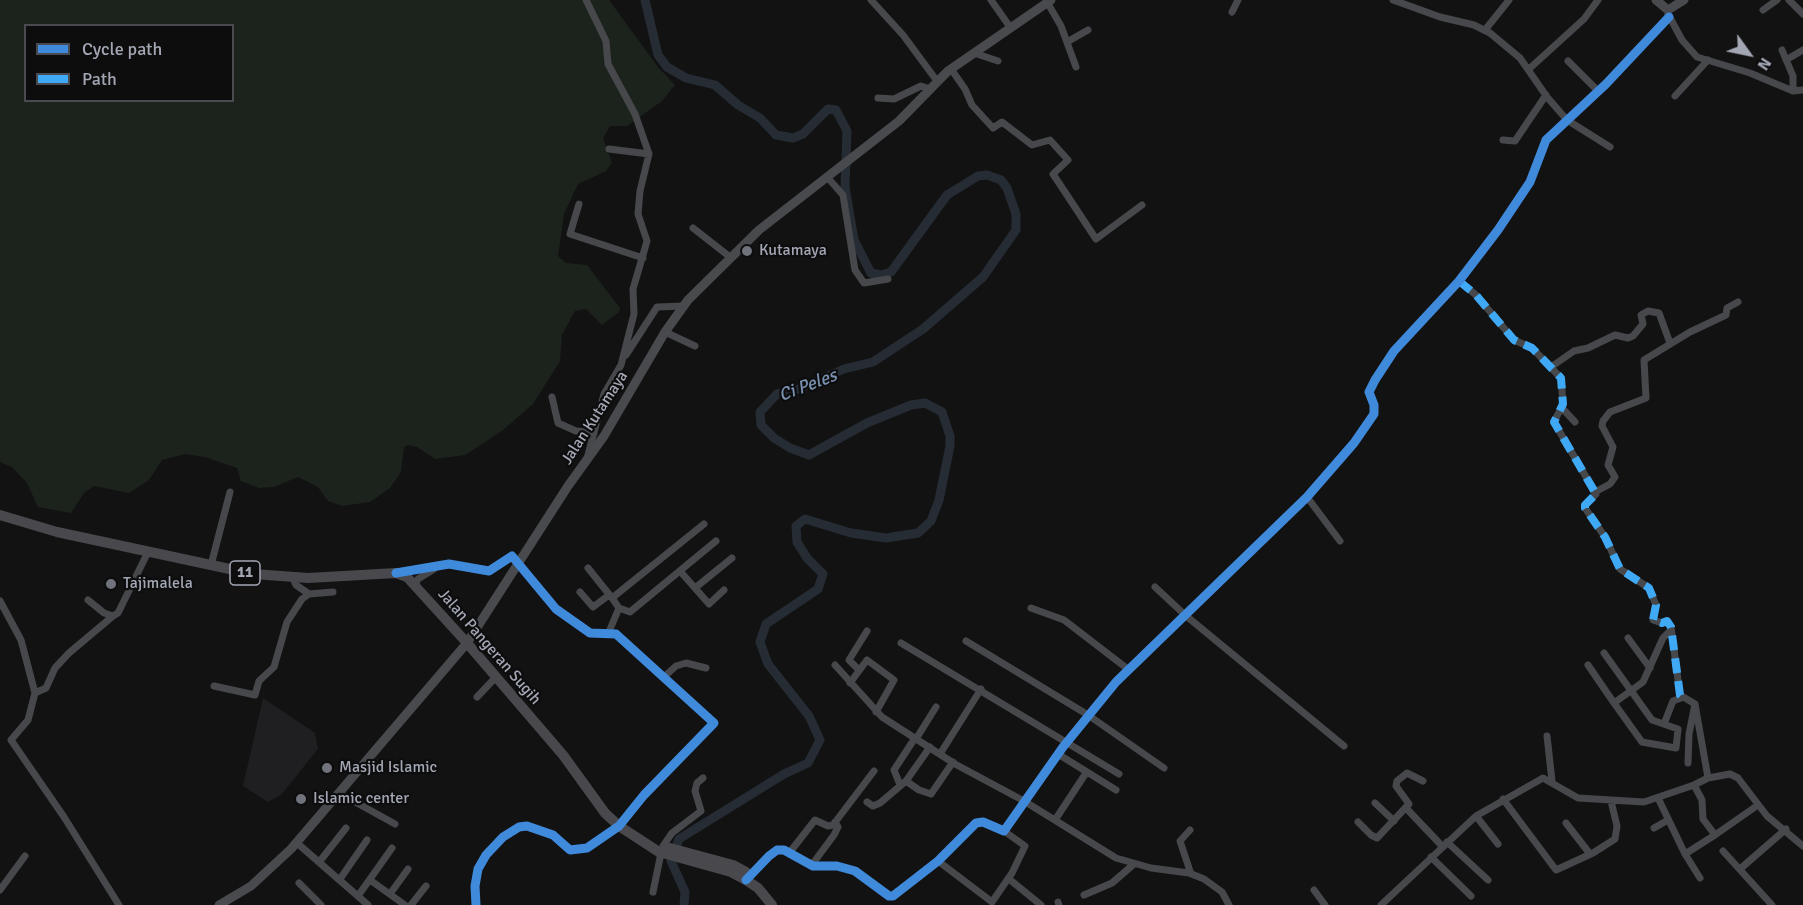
<!DOCTYPE html>
<html>
<head>
<meta charset="utf-8">
<style>
  body { margin:0 }
  #map { position:relative; width:1803px; height:905px; overflow:hidden; background:#121213; font-family:Signika,sans-serif }
  canvas { display:block }
  .legend { position:absolute; left:24px; top:24px; width:210px; height:78px; box-sizing:border-box; background:#0d0d0e; border:2px solid #494b50; margin:0; padding:8px 10px; list-style:none; font-size:18px; color:#a3a7b4 }
  .legend li { display:flex; align-items:center; gap:12px; height:30px }
  .legend b { width:30px; border:2px solid #494b50 }
  .north { position:absolute; left:1719px; top:24px; width:60px; height:60px; -webkit-text-stroke:4px #0d0d0e; paint-order:stroke; rotate:123deg; font-size:16px; font-weight:700; line-height:24px; text-align:center; color:#a3a7b4 }
  .north::after { content:''; display:block; margin:auto; width:21px; height:27px; background:#a3a7b4; clip-path:polygon(50% 0,100% 100%,50% 72%,0 100%) }
</style>
</head>
<body>
<div id="map">
<canvas width="1803" height="905"></canvas>
<ul class="legend">
<li><b style="height:8px;background:#408adc"></b>Cycle path</li>
<li><b style="height:8px;background:#3fa9f5"></b>Path</li>
</ul>
<div class="north">N</div>
</div>
<script>
const c = document.querySelector('canvas').getContext('2d');
c.lineJoin = 'round';
function fill(path, color) { c.fillStyle = color; c.fill(path, 'evenodd'); }
const toPath = rows => new Path2D(rows.map(r => 'M' + r).join(''));
function strokePath(path, color, width, dash) { c.strokeStyle = color; c.lineWidth = width; c.lineCap = dash ? 'butt' : 'round'; c.setLineDash(dash || []); c.stroke(path); }
function write(font, color, halo, rows, align = 'center') {
  c.font = font + ' Signika,sans-serif'; c.lineWidth = 4.5; c.setLineDash([]); c.textBaseline = 'middle'; c.strokeStyle = halo; c.fillStyle = color; for (const [text, x, y, turn = 0] of rows) {
    c.save(); c.translate(x, y); c.rotate((+turn || 0) * Math.PI / 180); c.textAlign = isNaN(turn) ? turn : align; if (halo) c.strokeText(text, 0, 0); c.fillText(text, 0, 0); c.restore();
  }
}
fill(toPath([
  [263,698,315,733,318,749,281,795,268,802,243,786]
]), '#1f1f21');
fill(toPath([
  [0,0,609,0,658,67,675,85,662,101,627,126,610,126,603,138,612,163,606,171,578,184,564,214,558,256,566,263,587,265,620,308,619,312,602,325,586,309,575,311,562,335,560,361,533,404,502,431,465,455,435,459,417,447,408,445,404,447,401,472,390,488,370,502,342,506,328,501,318,487,298,477,274,487,259,488,241,481,237,468,205,457,185,454,162,460,149,480,129,493,94,486,84,493,71,513,38,507,27,483,12,467,0,462],
  [26,26,232,26,232,100,26,100]
]), '#1c231d');
strokePath(toPath([
  [645,0,658,55,667,67,686,78,715,85,738,105,760,118,776,135,793,138,803,134,828,109,836,110,847,131,845,187,854,240,871,273,881,275,891,272,947,195,978,176,987,175,1001,180,1007,188,1016,214,1016,230,983,277,923,329,873,362,844,369,796,390,777,394,760,412,761,425,774,438,790,448,809,455,867,423,911,405,925,403,942,412,950,436,950,446,939,500,931,521,918,533,886,538,851,533,805,519,796,526,797,542,807,558,823,574,818,589,766,624,760,642,768,664,809,716,820,740,808,763,784,774,679,839,671,861,685,892,684,905]
]), '#262c34', 9);
strokePath(toPath([
  [586,0,606,41,608,64,635,114,649,154,640,191,638,214,647,241,633,289,634,314,621,365,604,394,588,455],
  [871,0,903,35,937,81],
  [991,0,1010,27],
  [1393,0,1440,17,1474,25,1490,33,1520,58,1547,97,1567,120,1610,147],
  [1789,0,1803,14],
  [1047,2,1061,26,1076,67],
  [1763,10,1777,0],
  [1232,12,1238,0],
  [1668,14,1682,40,1697,57,1750,73,1793,91,1803,90],
  [1485,30,1509,0],
  [1067,42,1088,30],
  [1782,50,1793,76,1793,91],
  [974,53,998,61],
  [1786,60,1803,50],
  [1568,61,1598,91],
  [951,69,965,89,972,105,993,128,1002,122,1032,145,1050,140,1068,160,1053,174,1096,239,1142,205],
  [1529,69,1584,19,1598,0],
  [1675,96,1708,60],
  [878,98,894,99,921,86,930,89],
  [1503,140,1515,141,1546,95],
  [609,149,649,154],
  [828,178,843,195,855,270,864,283,888,279],
  [579,204,570,234,643,258],
  [693,228,730,257],
  [1459,281,1476,295,1514,340,1532,348,1561,378,1563,404,1554,422,1596,494,1585,505,1585,508,1605,537,1620,569,1649,588,1656,605,1653,620,1662,623,1667,621,1671,627,1680,695,1695,704],
  [665,332,695,346],
  [626,355,657,307,684,306],
  [1551,367,1574,351,1588,348,1615,335,1628,338,1633,336,1643,324,1641,315,1648,311,1659,313,1670,343],
  [552,397,558,423,576,431,594,433],
  [1562,408,1575,422],
  [1595,492,1610,484,1615,477,1608,465,1613,447,1602,426,1603,421,1610,412,1646,398,1644,360,1690,332,1726,315,1727,308,1738,302],
  [1307,497,1340,541],
  [211,565,230,492],
  [588,568,612,598],
  [680,571,709,604,724,590],
  [399,573,449,564,489,571,512,556,556,609,590,633,616,634,714,723,644,795,619,826,587,848,570,850,553,835,527,826,519,827,503,837,486,855,478,869,475,886,476,905],
  [415,586,418,579,434,569],
  [1155,587,1185,615,1344,746],
  [695,588,732,558],
  [580,592,593,607,609,595],
  [309,594,333,592],
  [88,600,104,613,113,616,118,613,148,552],
  [0,601,21,640,35,693,28,720,11,740,64,817,119,905],
  [619,608,612,598,704,524],
  [1031,608,1064,620,1129,670],
  [608,634,619,608,630,612,716,541],
  [1628,638,1650,668],
  [966,641,1088,715,1164,768],
  [901,643,1119,774],
  [1604,653,1652,720,1678,729,1676,748,1642,742,1614,703],
  [835,665,882,717,955,764,1024,801,1116,858,1151,868,1189,873,1204,879,1222,892,1229,905],
  [1588,665,1614,703,1643,682,1663,638,1671,630],
  [859,670,849,660,867,631],
  [665,676,676,666,686,663,706,668],
  [850,683,867,660,894,680,876,712],
  [214,686,255,695,259,681,274,667,287,622,302,599,309,594,296,585,293,578],
  [35,693,46,688,55,668,69,653,113,616],
  [477,697,496,677],
  [1664,724,1673,701,1681,698],
  [1547,736,1552,781],
  [916,739,936,707],
  [940,754,981,689],
  [1058,754,1116,790],
  [1688,763,1689,734,1695,704,1708,778],
  [906,781,919,790,931,794,953,762],
  [900,785,894,770,915,738],
  [339,793,395,824],
  [1658,798,1685,854,1700,878],
  [1503,799,1556,870,1593,853,1615,839,1617,826,1611,801],
  [867,802,873,806,880,803,906,781,930,747],
  [1375,803,1394,821],
  [1406,808,1442,846],
  [1476,816,1498,844],
  [1055,820,1086,773],
  [1358,822,1371,835,1377,838,1409,804,1396,786,1397,781,1407,773,1423,781],
  [1566,823,1590,854],
  [1654,828,1668,820],
  [1190,830,1180,841,1191,874],
  [1715,835,1758,805],
  [1447,842,1488,880],
  [297,843,368,905],
  [663,846,672,833,701,811,695,791,697,783,703,778],
  [1723,851,1772,905],
  [790,852,815,820,828,826,833,825,874,771],
  [1685,854,1715,835,1703,819,1702,800,1694,785],
  [1431,857,1471,896],
  [320,861,346,828],
  [938,861,992,902,1012,873,1025,846,1004,831],
  [811,866,834,835,838,827,835,822],
  [1740,869,1786,829],
  [340,879,367,840],
  [1009,879,1041,905],
  [370,880,405,905],
  [746,880,769,856,777,850,784,850,813,866,837,866,855,871,889,896,893,896,938,861,976,823,983,822,1004,831,1063,747,1116,682,1307,497,1354,443,1374,414,1374,405,1369,392,1375,380,1394,351,1459,281,1498,230,1530,182,1546,140,1606,84,1669,17],
  [299,883,321,905],
  [0,890,25,856],
  [1314,890,1325,905],
  [653,892,661,853],
  [390,894,408,869],
  [1084,895,1112,883,1134,864],
  [358,896,392,848],
  [1058,902,1059,905],
  [411,905,426,886],
  [1381,905,1476,816,1543,778,1578,798,1644,802,1694,785,1708,778,1730,774,1738,778,1767,816,1803,846]
]), '#47484b', 7);
strokePath(toPath([
  [1656,0,1668,10,1684,0],
  [219,905,251,886,291,849,467,643,568,486,604,436,665,332,688,300,759,230,899,121,948,71,1051,0]
]), '#494a4d', 9);
strokePath(toPath([
  [0,515,57,532,253,574,308,578,396,573,407,577,467,643,563,755,605,813,619,826,659,852,731,872,746,880,758,888,772,905],
  [670,848,733,865,746,872]
]), '#49494d', 10);
strokePath(toPath([
  [1459,281,1476,295,1514,340,1532,348,1561,378,1563,404,1554,422,1596,494,1585,505,1585,508,1605,537,1620,569,1649,588,1656,605,1653,620,1662,623,1667,621,1671,627,1680,695,1686,701]
]), '#3fa9f5', 8, [15, 8]);
strokePath(toPath([
  [396,573,449,564,489,571,512,556,556,609,590,633,616,634,714,723,644,795,619,826,587,848,570,850,553,835,527,826,519,827,503,837,486,855,478,869,475,886,476,905],
  [746,880,769,856,777,850,784,850,813,866,837,866,855,871,889,896,893,896,938,861,976,823,983,822,1004,831,1063,747,1116,682,1307,497,1354,443,1374,414,1374,405,1369,392,1375,380,1394,351,1459,281,1498,230,1530,182,1546,140,1606,84,1669,17]
]), '#408adc', 9);
for (const [x, y, r, color] of [
  [747,251,6,"#70737c"],
  [111,584,6,"#70737c"],
  [327,768,6,"#70737c"],
  [301,799,6,"#70737c"]
]) { const dot = new Path2D(); dot.arc(x, y, r, 0, 2 * Math.PI); c.fillStyle = color; c.fill(dot); strokePath(dot, '#0d0d0e', 2); }
for (const [x, y, w] of [
  [245,573,30]
]) { const box = new Path2D(); box.roundRect(x - w / 2, y - 12, w, 24, 4.5); c.fillStyle = '#0d0d0e'; c.fill(box); strokePath(box, '#a3a7b4', 1.5); }
write('bold 15px', '#a3a7b4', null, [
  ["11",245,573]
]);
write('16px', '#a3a7b4', '#0d0d0e', [
  ["Kutamaya",759,251],
  ["Tajimalela",123,584],
  ["Masjid Islamic",339,768],
  ["Islamic center",313,799]
], 'left');
write('16px', '#a3a7b4', '#0d0d0e', [
  ["Jalan Kutamaya",595,418,-57],
  ["Jalan Pangeran Sugih",489,647,49]
]);
write('italic 18px', '#7991b0', '#0d0d0e', [
  ["Ci Peles",808,386,-21]
]);
</script>
</body>
</html>
